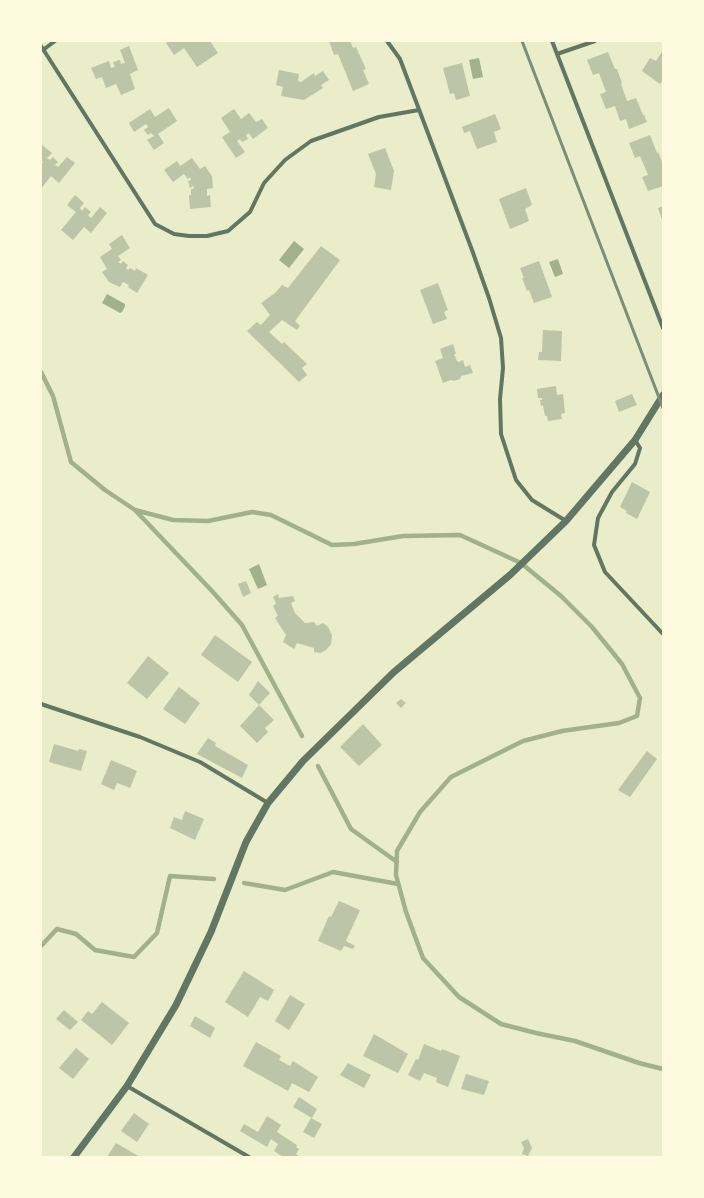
<!DOCTYPE html>
<html>
<head>
<meta charset="utf-8">
<style>
  body { margin:0 }
  #map { position:relative; width:704px; height:1198px; overflow:hidden; background:#e9edc9; font-family:"Exo 2",sans-serif }
  canvas { display:block }
  .frame { position:absolute; inset:0; border:42px solid #fefae0; pointer-events:none }
</style>
</head>
<body>
<div id="map">
<canvas width="704" height="1198"></canvas>
<div class="frame"></div>
</div>
<script>
const c = document.querySelector('canvas').getContext('2d');
c.lineJoin = 'round';
function fill(path, color) { c.fillStyle = color; c.fill(path, 'evenodd'); }
const toPath = rows => new Path2D(rows.map(r => 'M' + r).join(''));
function strokePath(path, color, width, dash) { c.strokeStyle = color; c.lineWidth = width; c.lineCap = dash ? 'butt' : 'round'; c.setLineDash(dash || []); c.stroke(path); }
fill(toPath([
  [479,58,483,77,473,79,469,60],
  [294,241,304,249,289,268,279,260],
  [558,259,563,274,555,277,549,262],
  [107,294,125,304,125,306,122,312,120,313,102,303],
  [259,564,267,585,258,589,249,569]
]), '#a3b18a');
strokePath(toPath([
  [41,372,53,396,71,462,105,490,135,510,173,520,208,521,252,512,271,515,332,545,354,544,403,536,460,535,521,563,561,596,592,627,622,664,640,698,637,716,619,723,562,731,523,741,451,777,420,812,397,851,396,875,406,912,423,958,459,997,501,1024,536,1033,575,1041,639,1063,663,1069],
  [135,510,212,591,242,625,302,736],
  [318,766,351,829,397,862],
  [244,883,285,890,333,872,398,884],
  [41,946,57,929,76,934,95,950,134,957,157,933,170,876,214,879]
]), '#a3b18a', 4.5);
fill(toPath([
  [170,41,210,41,218,53,197,67,184,48,174,55,166,43],
  [329,41,350,41,353,48,356,47,366,69,363,70,369,84,353,91,338,54,334,55],
  [129,46,138,70,130,74,135,89,121,95,116,84,106,88,102,77,96,79,91,68,109,61,111,68,115,67,113,62,120,60,121,64,125,63,120,50],
  [663,50,663,80,660,84,642,71,650,58,656,61],
  [608,52,615,69,617,69,622,83,621,84,627,101,636,98,643,115,644,115,647,122,629,129,626,119,620,121,615,106,606,109,600,94,606,92,599,73,593,75,587,60],
  [462,63,470,96,456,100,454,93,450,94,443,68],
  [279,70,299,74,298,81,301,82,314,73,315,76,323,71,329,80,321,85,323,88,304,100,281,96,283,87,276,85],
  [169,108,177,121,158,134,164,143,154,150,147,140,154,136,151,133,148,135,144,130,148,127,146,124,134,132,129,123,150,109,155,117],
  [234,109,241,119,249,113,256,122,262,119,268,128,253,139,249,133,246,135,248,139,242,142,240,139,237,141,245,152,236,158,222,137,230,132,221,118],
  [495,114,501,129,494,132,497,142,477,149,470,131,464,133,462,127],
  [650,135,657,153,658,152,663,164,663,186,648,191,642,177,648,175,640,156,635,158,629,143],
  [42,145,52,153,47,158,50,160,53,157,58,162,55,165,58,167,67,157,75,163,59,183,51,176,41,189,41,165,43,162,41,160,41,147],
  [385,148,394,171,391,190,374,187,376,174,368,154],
  [192,158,200,169,205,166,212,176,213,188,207,189,207,196,210,195,211,207,190,209,189,195,191,195,191,189,194,189,193,186,190,188,188,181,191,180,190,177,188,179,184,174,173,182,164,170,177,161,180,166],
  [526,188,532,205,525,209,529,221,510,229,499,199],
  [75,195,84,203,80,208,82,211,85,207,91,212,88,215,91,218,100,207,107,213,91,233,84,227,73,240,61,230,76,212,67,205],
  [663,206,663,222,658,208],
  [122,235,130,248,118,256,121,260,118,262,121,264,123,261,128,265,126,268,128,270,130,268,135,271,136,268,148,275,137,293,128,287,129,285,123,282,120,287,109,282,102,272,107,269,100,257,112,249,109,244],
  [321,246,340,260,295,321,300,326,297,330,282,320,269,332,282,344,284,342,307,364,302,368,307,375,299,382,247,331,257,322,261,325,270,315,261,303,275,293,282,285,288,288],
  [539,261,552,297,534,303,529,290,527,291,522,278,524,278,520,268],
  [438,283,448,310,444,312,447,319,433,324,420,290],
  [543,330,562,331,561,361,538,360,539,352,542,352],
  [453,344,456,354,454,354,457,361,459,362,463,360,465,367,470,365,473,373,461,376,460,379,454,381,451,380,443,383,435,361,443,358,440,349],
  [556,386,557,395,563,394,565,413,561,414,562,419,548,421,547,416,545,416,543,405,541,406,540,400,542,400,542,398,538,398,537,389],
  [632,394,637,405,619,412,615,401],
  [632,482,650,492,637,519,626,513,627,511,620,507],
  [246,581,251,593,243,597,238,584],
  [278,594,279,598,293,596,295,601,291,603,295,613,305,623,314,622,317,626,323,623,328,627,332,635,331,644,326,650,320,653,314,652,314,648,297,643,294,649,283,642,286,635,275,618,278,616,273,606,276,604,273,597],
  [215,635,252,662,238,682,201,655],
  [148,656,169,673,147,699,127,683],
  [258,681,270,693,259,705,249,695],
  [179,687,200,703,185,724,163,709],
  [401,699,406,703,401,708,396,703],
  [259,705,274,720,265,728,268,732,257,743,240,726],
  [363,724,382,745,359,766,340,747],
  [208,738,216,743,215,746,248,765,242,778,197,754],
  [54,744,78,751,79,749,87,751,81,771,49,762],
  [647,751,657,759,630,797,618,790],
  [111,760,137,771,130,788,117,783,114,790,101,784],
  [185,811,204,819,195,840,170,828,174,817,182,820],
  [339,901,360,910,346,941,355,946,353,949,344,946,341,951,318,941,329,916,331,917],
  [244,971,274,990,268,1001,260,997,248,1017,225,1002],
  [290,995,305,1004,289,1030,275,1021],
  [102,1002,129,1023,112,1045,81,1020,88,1011,92,1014],
  [64,1010,78,1022,70,1030,56,1019],
  [195,1016,215,1028,210,1038,190,1026],
  [374,1034,408,1054,398,1073,363,1056],
  [256,1042,281,1056,279,1060,290,1066,293,1061,318,1077,309,1092,292,1083,288,1091,243,1066],
  [424,1044,441,1051,442,1049,460,1056,448,1087,436,1082,437,1078,424,1073,420,1081,408,1075,416,1059,418,1060],
  [76,1048,89,1059,73,1079,59,1068],
  [348,1063,371,1075,364,1088,340,1075],
  [466,1074,489,1081,484,1095,461,1089],
  [299,1097,317,1109,312,1118,293,1107],
  [134,1113,149,1124,137,1142,121,1131],
  [267,1116,281,1125,277,1132,297,1145,296,1147,299,1149,296,1154,298,1156,298,1157,283,1157,274,1151,278,1144,271,1139,267,1147,240,1131,244,1124,258,1132],
  [311,1118,322,1124,314,1138,303,1132],
  [528,1139,532,1148,528,1156,522,1154,524,1148,521,1142],
  [116,1143,140,1157,107,1157]
]), '#bcc5a7');
strokePath(toPath([
  [387,41,400,59,472,250,489,298,501,338,503,368,500,399,501,434,516,480,532,500,566,521],
  [552,41,663,328],
  [41,46,155,224,174,234,189,236,207,236,228,231,250,212,264,183,285,160,311,141,379,117,419,110],
  [43,50,55,41],
  [557,54,595,41],
  [635,440,640,448,635,464,612,492,598,518,594,545,605,572,663,634],
  [41,704,140,737,200,762,268,803],
  [127,1086,249,1157]
]), '#617663', 4);
strokePath(toPath([
  [74,1157,127,1086,176,1005,211,932,246,842,268,803,303,761,394,672,510,575,566,521,635,440,663,395]
]), '#617663', 7);
strokePath(toPath([
  [522,41,663,408]
]), '#7c8e77', 3);
</script>
</body>
</html>
